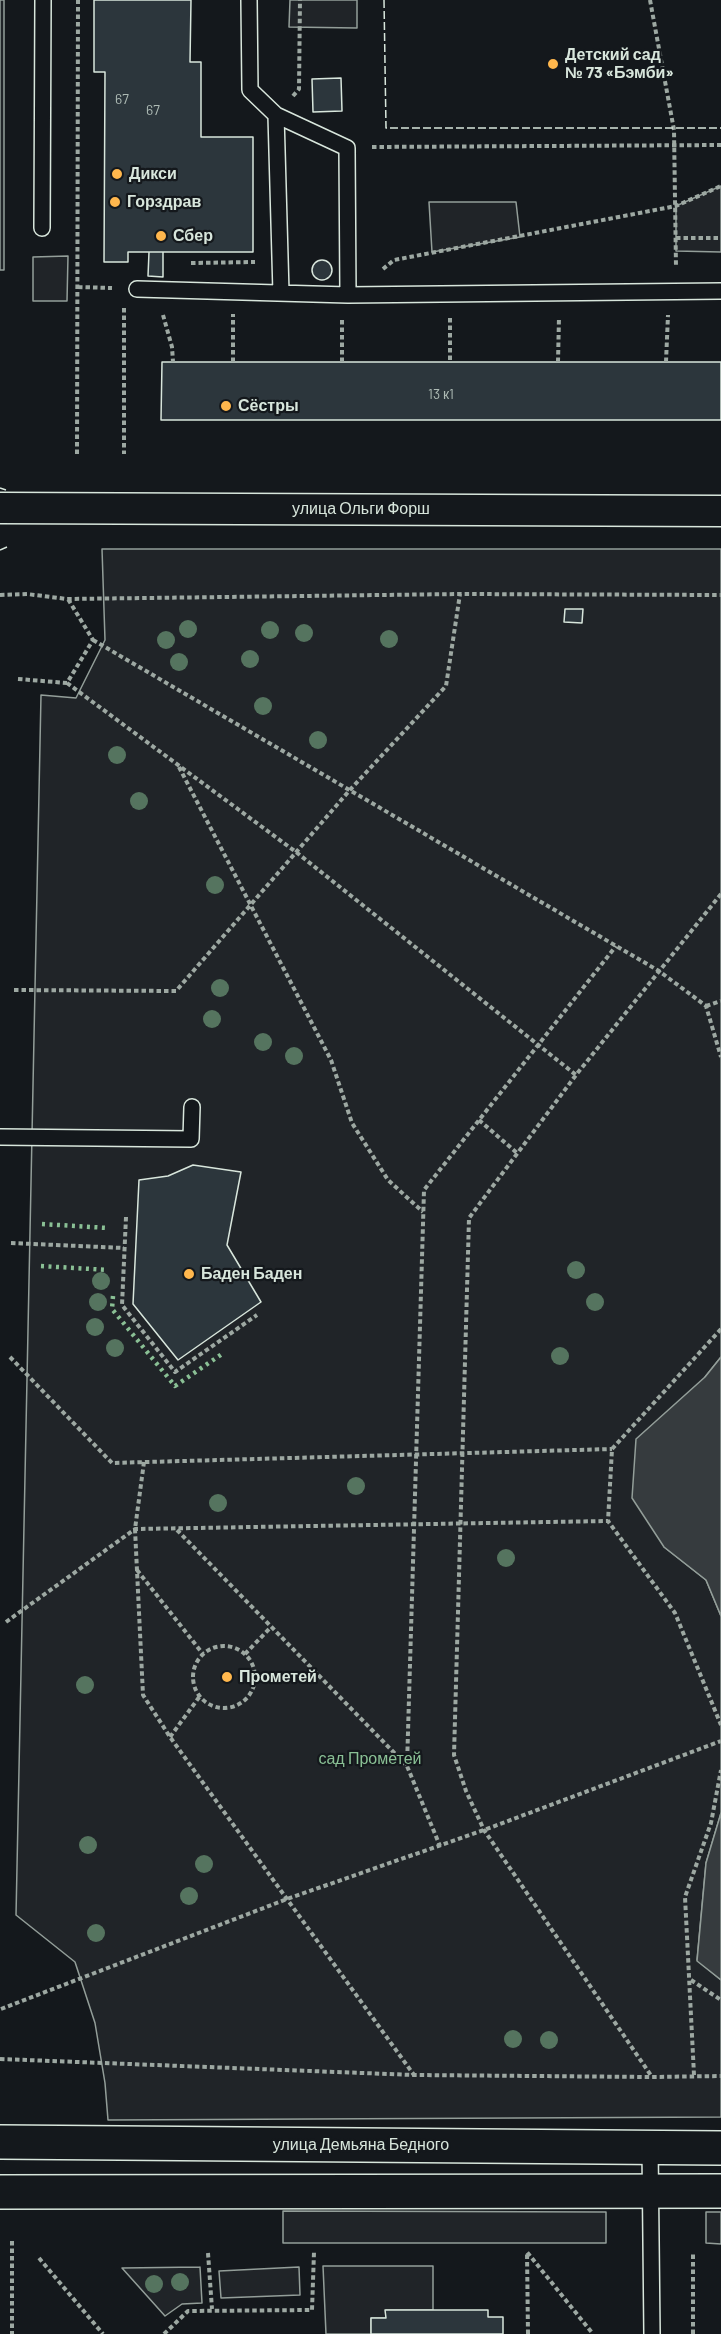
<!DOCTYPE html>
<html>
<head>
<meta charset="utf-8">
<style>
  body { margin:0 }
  canvas { display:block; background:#14181c }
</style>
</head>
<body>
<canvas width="721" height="2334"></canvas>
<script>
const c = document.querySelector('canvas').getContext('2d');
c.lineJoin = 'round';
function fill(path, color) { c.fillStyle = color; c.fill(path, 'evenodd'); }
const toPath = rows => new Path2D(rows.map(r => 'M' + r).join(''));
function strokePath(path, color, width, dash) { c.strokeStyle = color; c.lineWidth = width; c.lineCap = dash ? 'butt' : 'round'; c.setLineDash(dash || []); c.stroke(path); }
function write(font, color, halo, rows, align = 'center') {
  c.font = font + ' Barlow,sans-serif'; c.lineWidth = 4.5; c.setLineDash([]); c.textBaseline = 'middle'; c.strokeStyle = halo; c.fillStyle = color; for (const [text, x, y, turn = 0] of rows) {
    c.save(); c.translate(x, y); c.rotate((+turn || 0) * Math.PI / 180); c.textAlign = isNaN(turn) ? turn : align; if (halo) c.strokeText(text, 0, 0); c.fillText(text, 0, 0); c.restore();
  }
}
const green = toPath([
  [0,0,4,0,4,270,0,270,0,0],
  [290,0,357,0,357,28,289,27,290,0],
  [721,186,721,252,676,251,676,206,721,186],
  [429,202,516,202,520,237,432,252,429,202],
  [68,256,67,301,33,301,33,257,68,256],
  [102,549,721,549,721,1357,705,1377,664,1547,706,1580,721,1616,721,1813,706,1863,697,1960,721,1980,721,2117,108,2120,105,2083,95,2023,75,1962,16,1915,41,695,76,698,105,640,102,549],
  [283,2211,606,2212,606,2243,283,2243,283,2211],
  [706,2212,721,2212,721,2244,706,2243,706,2212],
  [323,2266,433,2266,433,2310,386,2310,386,2318,371,2318,371,2334,326,2334,323,2266],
  [200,2267,202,2303,182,2304,165,2316,122,2268,200,2267],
  [299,2267,300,2295,221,2298,219,2271,299,2267]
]);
fill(green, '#202428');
strokePath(green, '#939e99', 1.5);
const water = toPath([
  [721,1357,721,1616,706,1580,664,1547,632,1498,636,1439,705,1377,721,1357],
  [721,1813,721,1980,697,1961,706,1863,721,1813]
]);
fill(water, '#363b3e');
strokePath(water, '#939e99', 1.5);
const building = toPath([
  [94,0,191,0,190,62,201,62,201,137,253,137,253,252,128,252,128,262,104,262,105,72,94,72,94,0],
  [341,78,342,111,313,112,312,79,341,78],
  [149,252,163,252,163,277,148,276,149,252],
  '312 270a10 10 0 1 1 20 0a10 10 0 1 1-20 0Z',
  [162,362,721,362,721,420,161,420,162,362],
  [565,609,583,609,582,623,564,622,565,609],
  [193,1165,241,1172,227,1245,261,1302,178,1360,133,1304,139,1180,168,1176,193,1165],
  [385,2310,488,2310,488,2317,503,2317,503,2334,371,2334,371,2318,386,2318,385,2310]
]);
fill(building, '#2c363c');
strokePath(building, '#d8e6dc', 1.5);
const lane = toPath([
  [249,0,250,90,276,115,347,148,348,295],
  [276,115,281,293],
  [42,228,43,0],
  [137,289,348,295,721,291],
  [0,1137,191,1139,192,1107],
  [650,2146,652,2334]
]);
const street = toPath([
  [0,508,721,511]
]);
const secondary = toPath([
  [0,2142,721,2148],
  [0,2192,721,2191]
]);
strokePath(lane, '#d8e6dc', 18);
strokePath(street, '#d8e6dc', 33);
strokePath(secondary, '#d8e6dc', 36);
strokePath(toPath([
  [650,0,674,130,676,267],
  [293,96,299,89,300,0],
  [372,147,721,145],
  [676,238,721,238],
  [191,263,255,262],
  [383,269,394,260,676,206,721,186],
  [78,287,112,288],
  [124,308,124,454],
  [163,315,172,347,173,362],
  [450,318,450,362],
  [233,362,233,314],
  [342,362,342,317],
  [558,362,559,317],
  [666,362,668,315],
  [77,454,78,0],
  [0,595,27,594,67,599,460,594,721,595],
  [93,640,659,971,706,1006,721,1057],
  [18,679,67,683,93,640,68,599],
  [67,683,296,852,576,1075],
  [179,767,331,1060,352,1123,388,1180,423,1212],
  [721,894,576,1075,469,1218,454,1755,466,1791,484,1830,652,2077,721,2076],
  [14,990,176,991,349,791,446,686,460,594],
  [706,1006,721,1001],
  [479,1120,517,1153],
  [126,1217,122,1305,175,1372,257,1315],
  [11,1243,124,1248],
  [721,1329,612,1449,608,1521,675,1613,721,1725],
  [10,1357,112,1463,612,1449],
  [144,1462,135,1529,143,1695,170,1737,414,2075],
  [177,1530,407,1766,440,1846],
  [137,1570,203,1654],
  [6,1622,135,1529,608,1521],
  '193 1677a31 31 0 1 1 62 0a31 31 0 1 1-62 0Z',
  [245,1654,271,1627],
  [170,1737,200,1696],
  [407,1766,424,1190,616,946],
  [691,1980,721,2000],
  [1,2009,287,1899,484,1830,721,1741],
  [0,2059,414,2075,651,2077],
  [694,2075,685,1897,711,1823,721,1770],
  [12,2241,12,2334],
  [208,2253,212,2309],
  [39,2258,103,2334],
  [164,2334,188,2311,312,2310,314,2252],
  [528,2334,527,2252,593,2334],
  [693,2334,693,2253]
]), '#9da8a2', 4, [4.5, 3]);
strokePath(lane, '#14181c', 15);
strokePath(street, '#14181c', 30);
strokePath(secondary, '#14181c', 33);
strokePath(toPath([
  [42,1224,108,1228],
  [41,1266,108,1270],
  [113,1296,112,1309,175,1386,222,1354]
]), '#8ac095', 4.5, [3, 4.5]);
strokePath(toPath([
  [384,0,386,128,721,128],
  [0,488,6,490],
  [0,550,7,547]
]), '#d8e6dc', 1.5, [8, 3]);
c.fillStyle = '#55745f';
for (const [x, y] of [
  [188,629],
  [270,630],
  [304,633],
  [389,639],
  [166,640],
  [250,659],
  [179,662],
  [263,706],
  [318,740],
  [117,755],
  [139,801],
  [215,885],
  [220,988],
  [212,1019],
  [263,1042],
  [294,1056],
  [576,1270],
  [101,1281],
  [98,1302],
  [595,1302],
  [95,1327],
  [115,1348],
  [560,1356],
  [356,1486],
  [218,1503],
  [506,1558],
  [85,1685],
  [88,1845],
  [204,1864],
  [189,1896],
  [96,1933],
  [513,2039],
  [549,2040],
  [180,2282],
  [154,2284]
]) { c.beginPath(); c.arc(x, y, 9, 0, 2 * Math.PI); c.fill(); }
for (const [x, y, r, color] of [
  [553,64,6,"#ffb74d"],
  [117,174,6,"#ffb74d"],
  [115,202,6,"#ffb74d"],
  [161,236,6,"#ffb74d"],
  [226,406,6,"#ffb74d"],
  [189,1274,6,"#ffb74d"],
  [227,1677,6,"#ffb74d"]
]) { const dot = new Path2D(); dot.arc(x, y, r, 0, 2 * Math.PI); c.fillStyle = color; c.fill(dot); strokePath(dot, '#14181c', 2); }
write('14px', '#adbab4', null, [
  ["67",122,99],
  ["67",153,110],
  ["13 к1",441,394]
]);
write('bold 16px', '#d8e6dc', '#14181c', [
  ["Детский сад",565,55],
  ["№ 73 «Бэмби»",565,73],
  ["Дикси",129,174],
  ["Горздрав",127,202],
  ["Сбер",173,236],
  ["Сёстры",238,406],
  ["Баден Баден",201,1274],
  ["Прометей",239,1677]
], 'left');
write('16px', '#d8e6dc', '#14181c', [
  ["улица Ольги Форш",361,509],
  ["улица Демьяна Бедного",361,2145]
]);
write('16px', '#8ac095', '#14181c', [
  ["сад Прометей",370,1759]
]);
</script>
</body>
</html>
